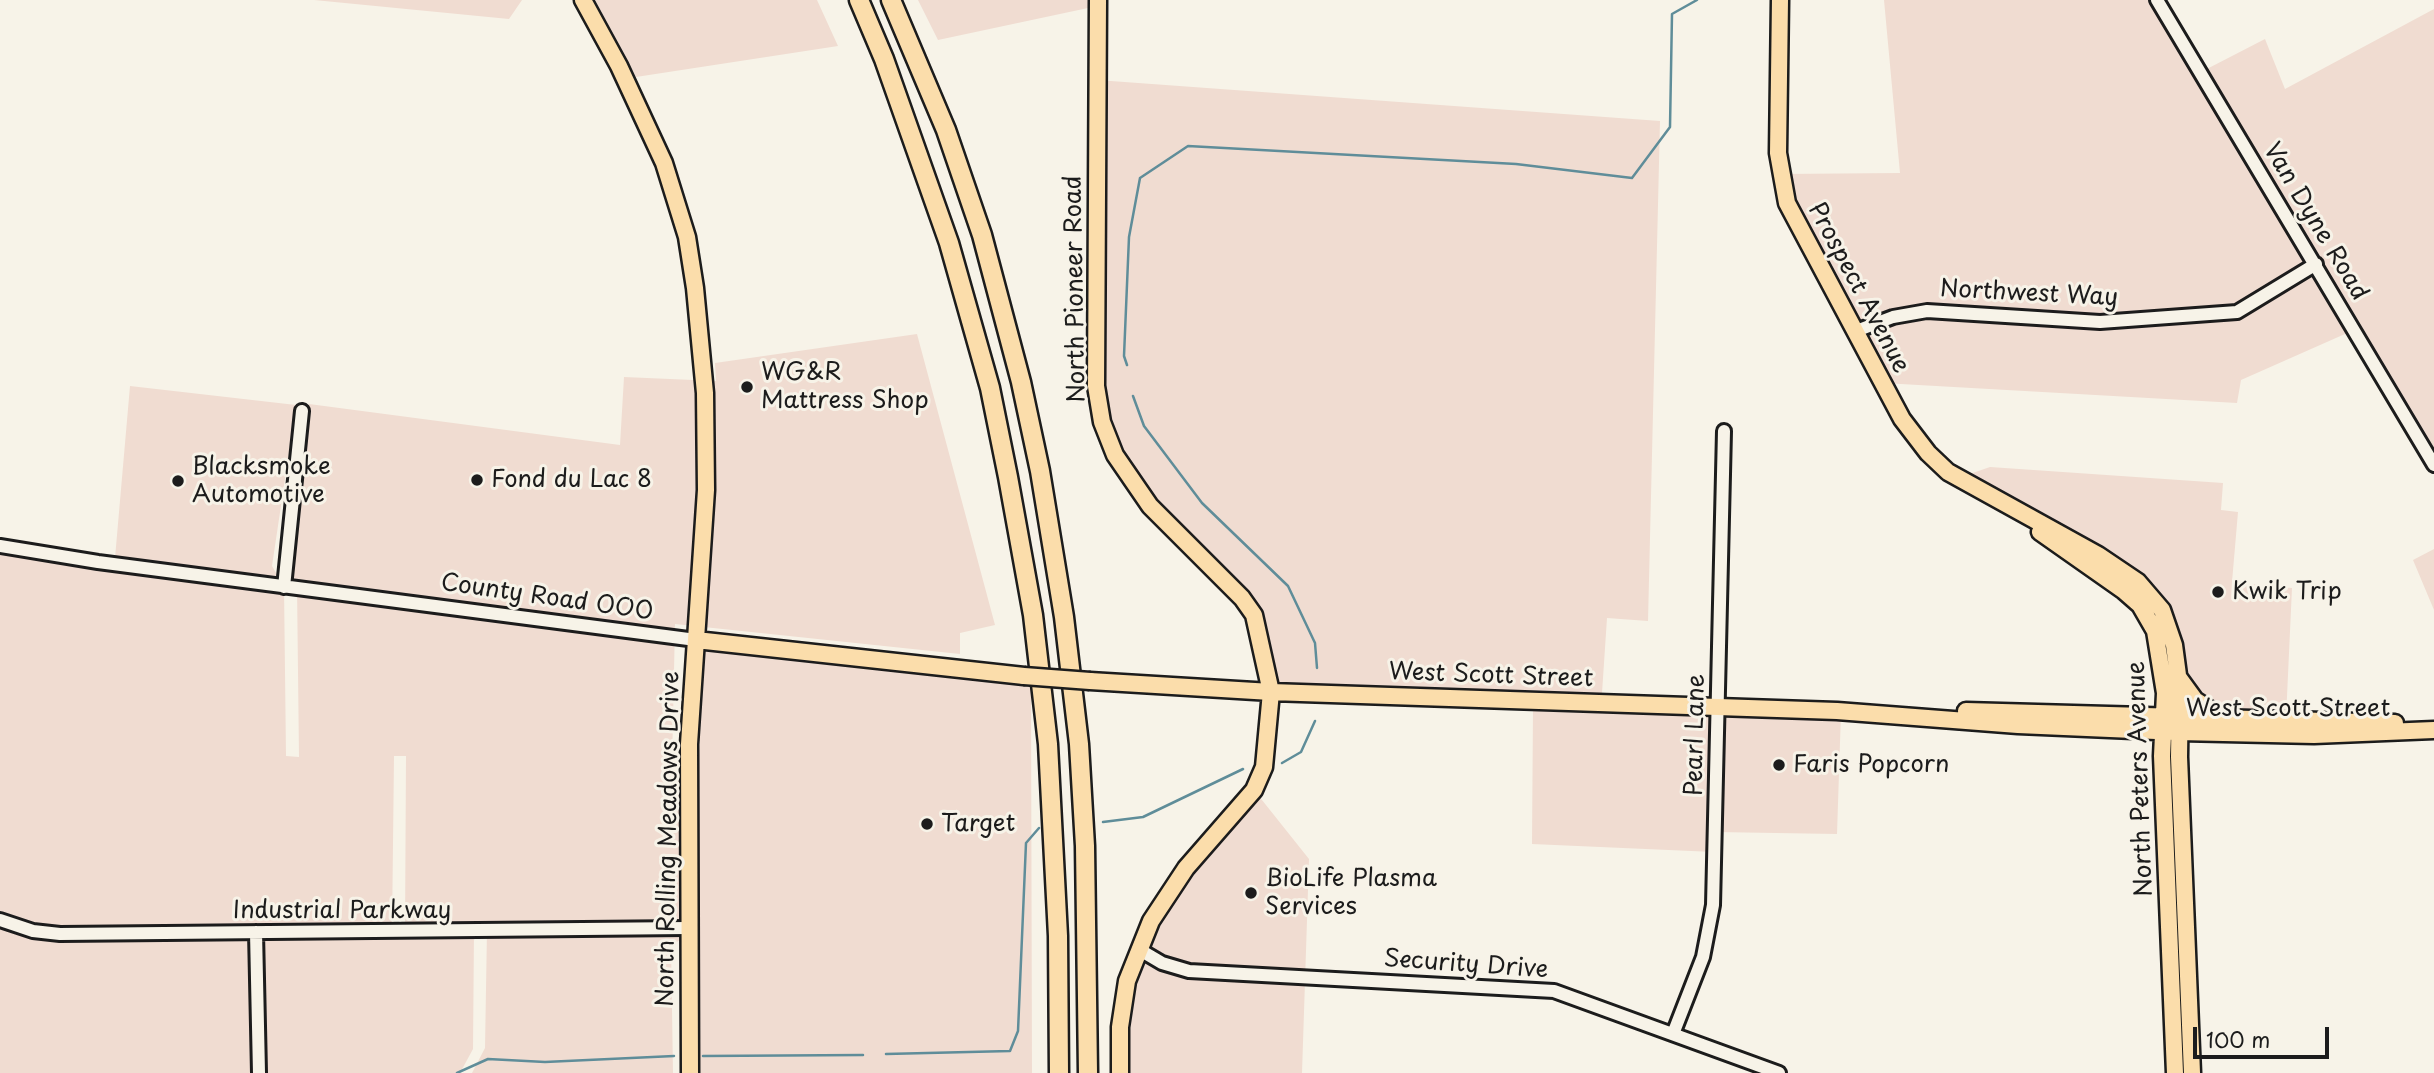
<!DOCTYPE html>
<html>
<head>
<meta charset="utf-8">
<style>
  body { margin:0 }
  #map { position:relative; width:2434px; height:1073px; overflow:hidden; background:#f7f3e8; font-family:"Playpen Sans",sans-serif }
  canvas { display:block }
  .scale { position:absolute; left:2193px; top:1027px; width:136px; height:32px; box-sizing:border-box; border:4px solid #1c1c1c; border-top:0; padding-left:9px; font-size:21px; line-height:24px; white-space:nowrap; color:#1c1c1c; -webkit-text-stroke:5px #f7f3e8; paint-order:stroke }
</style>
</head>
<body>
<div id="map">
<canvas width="2434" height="1073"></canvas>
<div class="scale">100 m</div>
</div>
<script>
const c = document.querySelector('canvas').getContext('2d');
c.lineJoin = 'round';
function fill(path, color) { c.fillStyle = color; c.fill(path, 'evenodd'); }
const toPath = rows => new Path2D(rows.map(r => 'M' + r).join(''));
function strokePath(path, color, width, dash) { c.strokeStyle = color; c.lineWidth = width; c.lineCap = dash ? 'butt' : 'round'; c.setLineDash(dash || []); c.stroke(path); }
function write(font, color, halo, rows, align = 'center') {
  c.font = font + ' "Playpen Sans",sans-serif'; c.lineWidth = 6; c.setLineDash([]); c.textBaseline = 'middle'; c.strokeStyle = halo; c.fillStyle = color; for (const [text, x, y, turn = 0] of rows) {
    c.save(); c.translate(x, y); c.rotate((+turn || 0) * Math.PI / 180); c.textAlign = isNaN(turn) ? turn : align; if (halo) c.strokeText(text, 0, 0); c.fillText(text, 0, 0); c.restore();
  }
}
fill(toPath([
  [314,0,522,0,509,19],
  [595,0,817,0,838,46,636,77],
  [918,0,1088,0,1088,8,938,40],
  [1884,0,2157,0,2201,72,2265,39,2285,89,2434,9,2434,465,2354,330,2241,380,2237,403,1883,383,1781,174,1900,173],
  [1097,80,1660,121,1648,621,1607,618,1601,708,1841,712,1837,834,1715,832,1714,852,1532,844,1533,708,1271,692,1254,615,1181,538,1102,422],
  [917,334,995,625,960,633,960,654,675,624,672,766,697,806,703,649,1031,685,1032,1073,698,1073,696,929,671,946,673,1073,472,1073,485,1048,487,930,474,930,473,1049,460,1073,0,1073,0,546,284,587,286,756,299,757,297,586,285,565,309,404,620,445,624,377,716,381,715,363],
  [394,756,406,756,405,931,392,931],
  [130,386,296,405,272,566,279,578,115,558],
  [1990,467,2223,483,2221,510,2238,512,2232,582,2292,588,2286,718,2226,718,2195,700,2174,645,2138,582,1958,478],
  [2434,549,2434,610,2413,560],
  [1254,790,1309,859,1302,1073,1120,1073,1120,1027,1151,921]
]), '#f0dcd1');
strokePath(toPath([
  [1127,365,1124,356,1129,237,1140,178,1188,146,1516,164,1632,178,1670,127,1672,14,1697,0],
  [1133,396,1144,426,1202,503,1288,586,1315,643,1317,668],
  [1282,763,1301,752,1315,721],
  [1103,822,1143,817,1243,769],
  [886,1054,1010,1051,1018,1031,1026,843,1039,828],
  [703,1056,863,1055],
  [457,1073,488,1059,545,1062,674,1056]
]), '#5f8d99', 2.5);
const minor = toPath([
  [2157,0,2434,465],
  [1856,331,1893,317,1927,311,2100,322,2237,312,2316,264],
  [0,546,98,562,696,640],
  [284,587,302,411],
  [0,920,33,931,60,934,687,928],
  [256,932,259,1073],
  [1140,950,1162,963,1189,971,1554,991,1779,1073],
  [1673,1034,1703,957,1713,905,1724,431]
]);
const major = toPath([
  [583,0,619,66,664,163,687,237,695,288,705,393,706,490,689,744,690,1073],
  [1098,0,1096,386,1102,422,1115,455,1150,506,1242,598,1254,615,1271,692,1264,767,1254,790,1186,868,1151,921,1127,981,1120,1027,1120,1073],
  [1780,0,1778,153,1787,203,1902,419,1928,453,1948,472,2098,555,2138,582,2162,610,2174,645,2180,690,2179,757,2192,1073],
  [2040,532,2124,591,2140,605,2155,631,2165,693,2162,756,2175,1073],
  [696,640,1024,676],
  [2179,678,2195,700,2220,716],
  [1090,681,1271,692,1837,711,2018,725,2179,732,2314,735,2434,730],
  [1966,711,2395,723]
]);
const highway = toPath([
  [859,0,884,59,949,243,990,388,1008,477,1033,615,1048,744,1058,936,1059,1073],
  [891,0,946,130,982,235,1021,382,1040,471,1064,617,1079,744,1085,846,1088,1073]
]);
strokePath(minor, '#1c1c1c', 18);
strokePath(major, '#1c1c1c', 21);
strokePath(highway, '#1c1c1c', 23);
strokePath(minor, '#f7f3e8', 12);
strokePath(major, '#fbddab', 16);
strokePath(highway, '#fbddab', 18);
const majorBridge = toPath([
  [1024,676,1090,681]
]);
strokePath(majorBridge, '#1c1c1c', 21, []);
strokePath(majorBridge, '#fbddab', 16);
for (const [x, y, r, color] of [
  [747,387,7,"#1c1c1c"],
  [477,480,7,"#1c1c1c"],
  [178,481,7,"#1c1c1c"],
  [2218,592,7,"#1c1c1c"],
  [1779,765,7,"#1c1c1c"],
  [927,824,7,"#1c1c1c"],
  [1251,893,7,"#1c1c1c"]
]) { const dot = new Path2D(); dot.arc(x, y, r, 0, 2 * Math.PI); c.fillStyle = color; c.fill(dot); strokePath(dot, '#f7f3e8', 2.5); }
write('24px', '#1c1c1c', '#f7f3e8', [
  ["Van Dyne Road",2315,222,59],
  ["Prospect Avenue",1858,288,62],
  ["North Pioneer Road",1076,289,-91],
  ["Northwest Way",2029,294,3],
  ["County Road OOO",547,598,8],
  ["West Scott Street",1491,676,2],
  ["West Scott Street",2288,709],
  ["Pearl Lane",1696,735,-89],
  ["North Peters Avenue",2141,779,-92],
  ["North Rolling Meadows Drive",669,839,-89],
  ["Industrial Parkway",342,911],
  ["Security Drive",1466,965,4]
]);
write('24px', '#1c1c1c', '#f7f3e8', [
  ["WG&R",761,373],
  ["Mattress Shop",761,401],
  ["Blacksmoke",192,467],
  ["Automotive",192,495],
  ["Fond du Lac 8",491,480],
  ["Kwik Trip",2232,592],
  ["Faris Popcorn",1793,765],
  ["Target",941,824],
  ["BioLife Plasma",1265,879],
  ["Services",1265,907]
], 'left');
</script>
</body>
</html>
